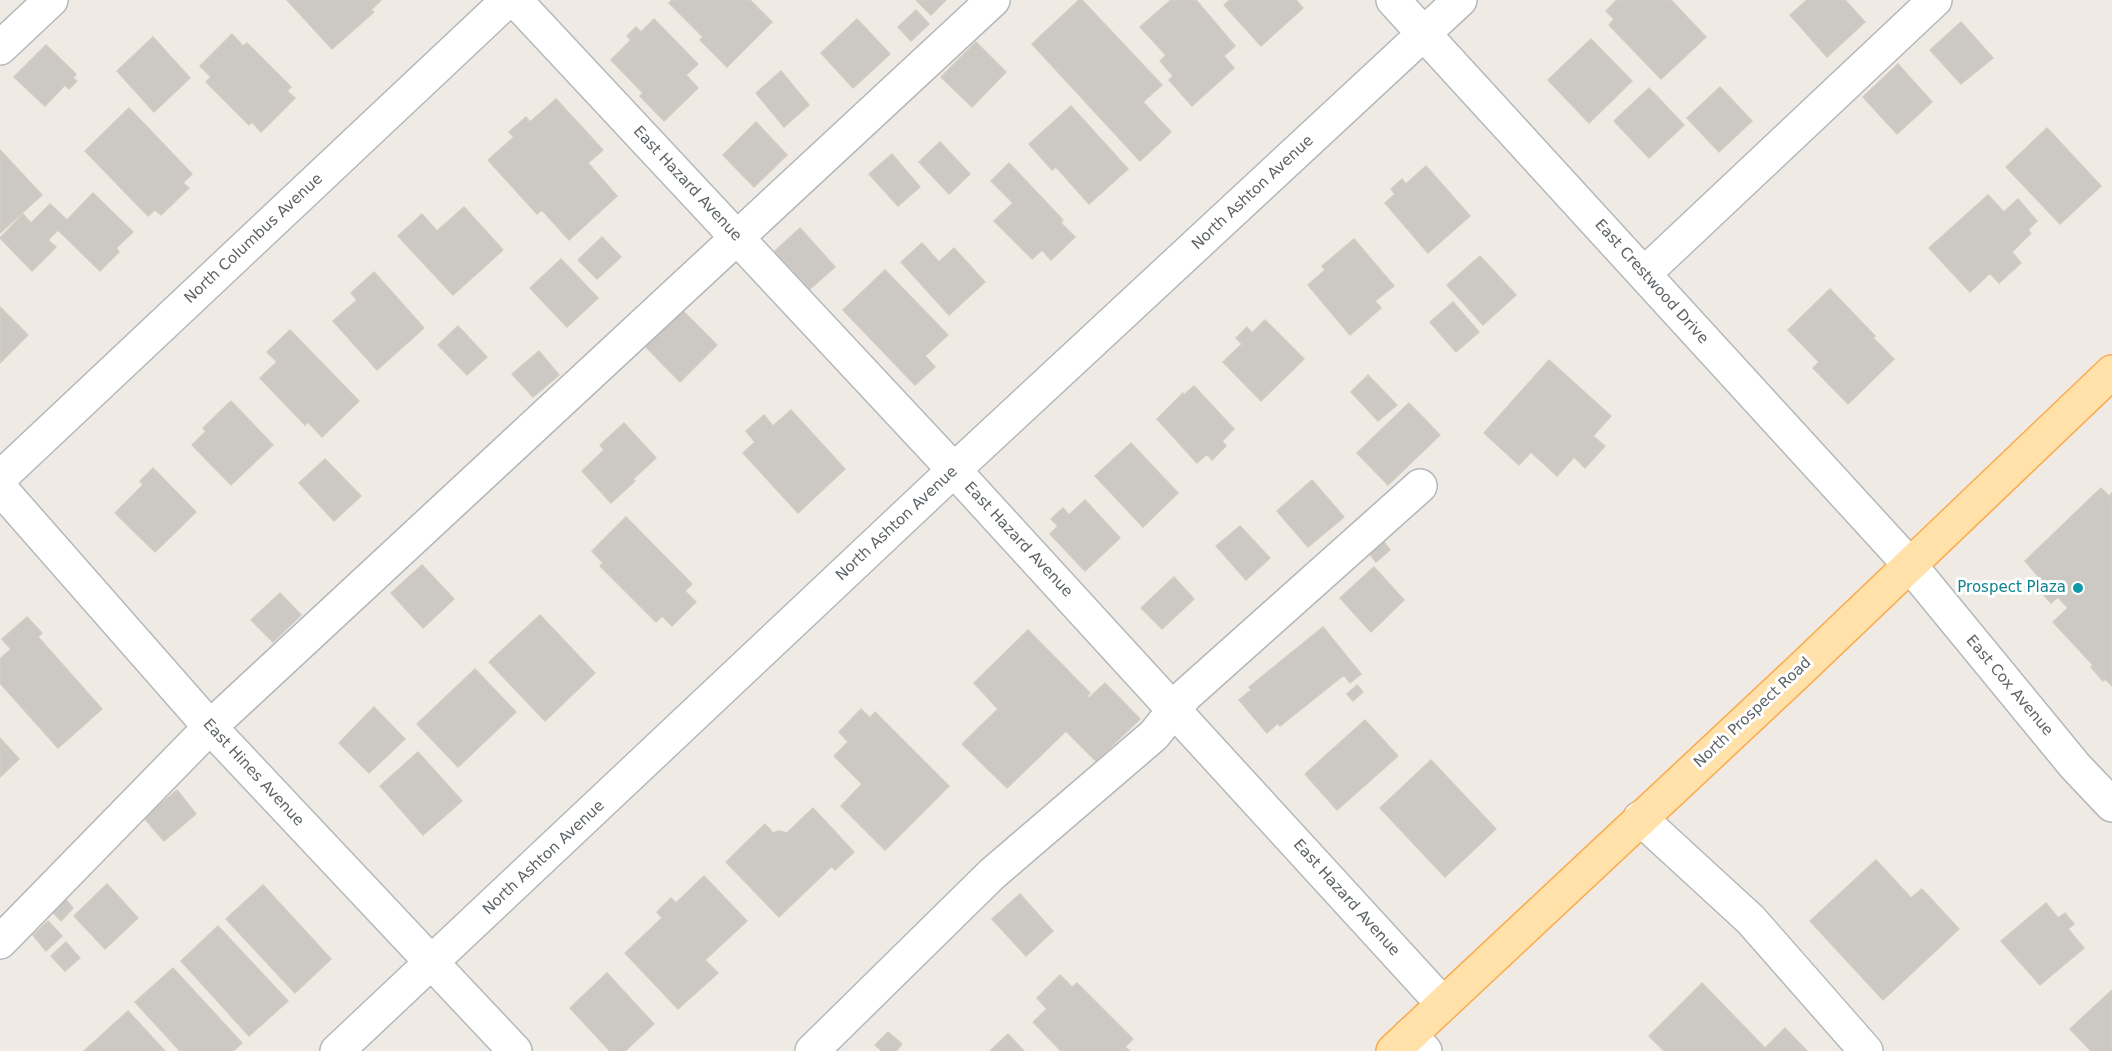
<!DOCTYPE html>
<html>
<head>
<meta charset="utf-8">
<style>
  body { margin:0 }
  canvas { display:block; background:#efebe4 }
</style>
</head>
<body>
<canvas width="2112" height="1051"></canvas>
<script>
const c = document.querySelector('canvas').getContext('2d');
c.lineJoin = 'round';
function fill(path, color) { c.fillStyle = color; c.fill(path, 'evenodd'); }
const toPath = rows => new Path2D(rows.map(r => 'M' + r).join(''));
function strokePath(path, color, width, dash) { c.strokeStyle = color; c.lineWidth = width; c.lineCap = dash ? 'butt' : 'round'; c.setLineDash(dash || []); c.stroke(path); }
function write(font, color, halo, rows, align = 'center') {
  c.font = font + ' "DejaVu Sans",sans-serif'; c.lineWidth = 6; c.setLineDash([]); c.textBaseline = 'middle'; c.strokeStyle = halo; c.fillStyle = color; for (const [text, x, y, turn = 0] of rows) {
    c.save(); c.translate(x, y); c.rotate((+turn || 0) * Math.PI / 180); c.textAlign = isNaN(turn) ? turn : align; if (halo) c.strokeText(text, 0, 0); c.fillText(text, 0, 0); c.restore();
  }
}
const building = toPath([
  [287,0,381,0,371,10,374,12,332,49,287,0],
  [672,0,750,0,772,22,727,67,700,40,703,37,669,3,672,0],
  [916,0,946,0,931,15,916,0],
  [1079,0,1082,0,1162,85,1143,102,1171,132,1140,161,1032,44,1079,0],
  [1171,0,1196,0,1235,46,1224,56,1234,68,1192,106,1169,80,1173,76,1160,61,1166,55,1140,27,1171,0],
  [1230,0,1296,0,1303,8,1261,46,1224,5,1230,0],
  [1617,0,1671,0,1706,37,1661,79,1609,25,1614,19,1606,11,1617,0],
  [1807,0,1845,0,1865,22,1827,57,1790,15,1807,0],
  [916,10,929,24,911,41,898,27,916,10],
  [654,19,698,64,686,75,698,88,664,121,640,96,643,93,611,60,631,40,627,36,636,27,641,32,654,19],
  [857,19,890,54,853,88,821,53,857,19],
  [1961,22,1993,58,1961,84,1930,50,1961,22],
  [232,34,243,46,247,43,291,87,287,91,295,98,261,132,252,122,249,125,206,82,211,77,200,66,232,34],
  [153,37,190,78,154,112,117,71,153,37],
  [1591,39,1632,81,1589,123,1548,80,1591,39],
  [976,42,1006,72,972,107,941,77,976,42],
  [46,45,76,74,73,78,77,81,69,89,65,85,45,106,14,77,46,45],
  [1898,64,1932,102,1897,134,1863,97,1898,64],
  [781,71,809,105,784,127,756,93,781,71],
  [1720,87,1752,121,1719,152,1687,118,1720,87],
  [1649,88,1684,125,1649,158,1614,121,1649,88],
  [556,99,603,150,588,163,617,196,569,240,542,210,537,214,488,160,514,137,509,132,526,117,530,122,556,99],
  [1071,106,1128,169,1089,204,1056,167,1052,170,1029,144,1071,106],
  [129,108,192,174,183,183,189,188,161,215,155,210,148,216,85,151,129,108],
  [756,122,787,155,754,187,723,155,756,122],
  [2047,128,2101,186,2060,224,2006,167,2047,128],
  [940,142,970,174,949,194,919,162,940,142],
  [0,150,42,195,0,233,0,150],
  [892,154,920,187,898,206,869,174,892,154],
  [1009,163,1063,220,1061,223,1075,237,1051,260,1042,250,1032,259,994,221,1013,203,991,181,1009,163],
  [1426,166,1470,216,1428,253,1385,203,1395,194,1391,189,1402,179,1406,184,1426,166],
  [93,193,133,232,116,248,119,252,100,271,58,230,48,240,56,247,32,271,0,238,23,214,31,223,50,204,67,220,93,193],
  [1988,195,2004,212,2018,199,2037,221,2028,230,2031,233,2012,252,2021,263,1999,283,1990,273,1970,292,1929,248,1988,195],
  [464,207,503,250,453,295,398,236,422,214,437,231,464,207],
  [800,228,835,267,810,289,775,251,800,228],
  [602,237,621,257,597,279,578,260,602,237],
  [1354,239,1394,286,1375,301,1381,308,1350,335,1308,285,1325,270,1322,266,1354,239],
  [922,243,939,262,954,248,985,282,949,315,901,262,922,243],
  [1480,256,1516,295,1483,325,1447,285,1480,256],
  [561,259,598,298,567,327,530,288,561,259],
  [885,270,948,335,925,356,935,367,915,385,843,310,885,270],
  [374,272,424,328,377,370,333,321,357,300,351,293,374,272],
  [1830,289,1875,336,1873,338,1894,359,1848,404,1813,368,1819,362,1788,330,1830,289],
  [1453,302,1479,332,1456,352,1430,322,1453,302],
  [0,307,28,335,0,363,0,307],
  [681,309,717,345,680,382,644,345,681,309],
  [1265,320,1304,359,1261,401,1223,362,1242,344,1236,338,1247,327,1252,333,1265,320],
  [458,326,487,357,467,375,438,345,458,326],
  [290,330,359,401,322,437,308,422,305,425,260,378,277,362,267,352,290,330],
  [539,351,559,375,533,397,512,374,539,351],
  [1549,360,1611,416,1593,436,1605,446,1585,468,1574,457,1557,476,1531,452,1519,465,1484,433,1549,360],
  [1368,375,1397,405,1378,421,1351,392,1368,375],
  [1194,386,1234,429,1222,441,1226,446,1212,460,1207,454,1197,463,1157,419,1183,393,1184,395,1194,386],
  [231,401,273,445,231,485,192,445,206,431,203,428,231,401],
  [1409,403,1440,435,1388,485,1357,453,1409,403],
  [791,410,845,469,798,513,743,453,755,442,746,431,764,415,773,426,791,410],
  [624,423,656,458,633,479,635,481,611,503,582,471,604,450,600,445,624,423],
  [1131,443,1178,493,1143,527,1095,476,1131,443],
  [325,459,361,496,334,521,299,483,325,459],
  [153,468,196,512,155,552,115,513,143,485,140,481,153,468],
  [1312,480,1344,517,1308,547,1277,511,1312,480],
  [2101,488,2109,496,2112,493,2112,686,2105,679,2103,681,2091,667,2093,665,2053,622,2068,608,2058,597,2051,603,2040,591,2046,585,2025,561,2101,488],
  [1085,500,1120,538,1085,571,1050,534,1058,526,1051,519,1063,508,1069,515,1085,500],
  [626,517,692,584,685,591,696,602,672,626,662,616,656,622,600,566,603,563,592,551,626,517],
  [1240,526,1270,558,1246,580,1216,546,1240,526],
  [1380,537,1390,550,1376,562,1366,549,1380,537],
  [422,565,454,599,423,628,391,593,422,565],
  [1374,567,1404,600,1371,632,1340,598,1374,567],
  [1174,577,1194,599,1162,629,1141,608,1174,577],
  [280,593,301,615,273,642,251,620,280,593],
  [540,615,595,673,545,721,489,662,540,615],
  [27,617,42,633,38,637,102,709,58,748,0,683,0,659,11,649,2,639,27,617],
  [1323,627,1361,674,1350,683,1344,675,1280,726,1278,723,1267,733,1239,700,1251,690,1249,687,1323,627],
  [1028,630,1090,693,1087,696,1089,698,1105,683,1140,719,1096,761,1066,731,1007,788,962,744,998,709,974,683,1028,630],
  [475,669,516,712,458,767,417,724,475,669],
  [1357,685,1363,692,1353,701,1347,694,1357,685],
  [374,707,405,739,369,773,339,743,374,707],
  [861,709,870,718,875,712,949,786,885,850,841,806,862,784,834,756,848,742,839,732,861,709],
  [1365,720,1398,756,1337,810,1305,774,1365,720],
  [0,738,19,759,0,777,0,738],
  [418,752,462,801,423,835,380,786,418,752],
  [1431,760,1496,829,1445,877,1380,808,1431,760],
  [177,790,196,814,164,841,144,818,177,790],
  [813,808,854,852,835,870,832,866,779,917,726,862,765,824,773,833,779,831,787,833,813,808],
  [1876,860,1911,898,1922,889,1959,929,1883,1000,1810,921,1876,860],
  [704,876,747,921,705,960,718,973,678,1009,625,953,662,918,657,912,671,898,676,903,704,876],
  [107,884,138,918,105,949,74,916,107,884],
  [263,885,331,959,295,993,226,919,263,885],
  [60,893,73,908,61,921,47,906,60,893],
  [1020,894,1053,931,1026,956,992,919,1020,894],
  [2046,903,2058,918,2065,913,2074,924,2068,929,2084,948,2040,985,2001,941,2046,903],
  [48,921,62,936,46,951,33,935,48,921],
  [218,926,288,1001,249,1036,181,961,218,926],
  [66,942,80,958,65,971,51,956,66,942],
  [173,968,242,1043,233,1051,180,1051,135,1002,173,968],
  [607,973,654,1024,625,1051,610,1051,570,1008,607,973],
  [1060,975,1072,987,1077,983,1133,1039,1125,1047,1130,1051,1061,1051,1033,1022,1047,1009,1037,998,1060,975],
  [1702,983,1765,1048,1785,1028,1807,1051,1664,1051,1649,1036,1702,983],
  [2112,990,2112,1051,2091,1051,2070,1029,2112,990],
  [128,1011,165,1051,84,1051,128,1011],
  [888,1032,902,1044,896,1051,882,1051,875,1045,888,1032],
  [1008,1034,1024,1051,990,1051,1008,1034]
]);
fill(building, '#ccc8c3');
strokePath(building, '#d4cbc1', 1.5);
const minor = toPath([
  [515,0,954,470,1443,1004],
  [1393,0,1909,564,2075,766,2112,805],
  [0,48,51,0],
  [1644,274,1935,0],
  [0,478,508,0],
  [0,488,210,727,515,1051],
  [1640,818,1751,920,1866,1051],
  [0,942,210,727,993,0],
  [1410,1035,1425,1051],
  [337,1051,954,470,1460,0],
  [812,1051,992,874,1154,735,1186,695,1420,486]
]);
const major = toPath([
  [1393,1051,1800,670,2112,372]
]);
strokePath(minor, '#b4b8bc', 36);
strokePath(major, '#fbac51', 36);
strokePath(minor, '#fff', 33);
strokePath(major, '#ffe1a9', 33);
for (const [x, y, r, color] of [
  [2078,588,6,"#0f9aa8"]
]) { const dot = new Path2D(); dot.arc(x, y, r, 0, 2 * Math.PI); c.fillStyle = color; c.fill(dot); strokePath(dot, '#fff', 2); }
write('15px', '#5c6265', '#fff', [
  ["East Hazard Avenue",687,184,47],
  ["North Ashton Avenue",1253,193,-43],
  ["North Columbus Avenue",254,239,-43],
  ["East Crestwood Drive",1651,282,48],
  ["North Ashton Avenue",897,524,-43],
  ["East Hazard Avenue",1018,540,47],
  ["East Cox Avenue",2009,686,50],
  ["North Prospect Road",1753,713,-43],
  ["East Hines Avenue",253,773,47],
  ["North Ashton Avenue",544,858,-43],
  ["East Hazard Avenue",1346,898,48]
]);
write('15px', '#0d838f', '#fff', [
  ["Prospect Plaza",2066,588]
], 'right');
</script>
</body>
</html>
